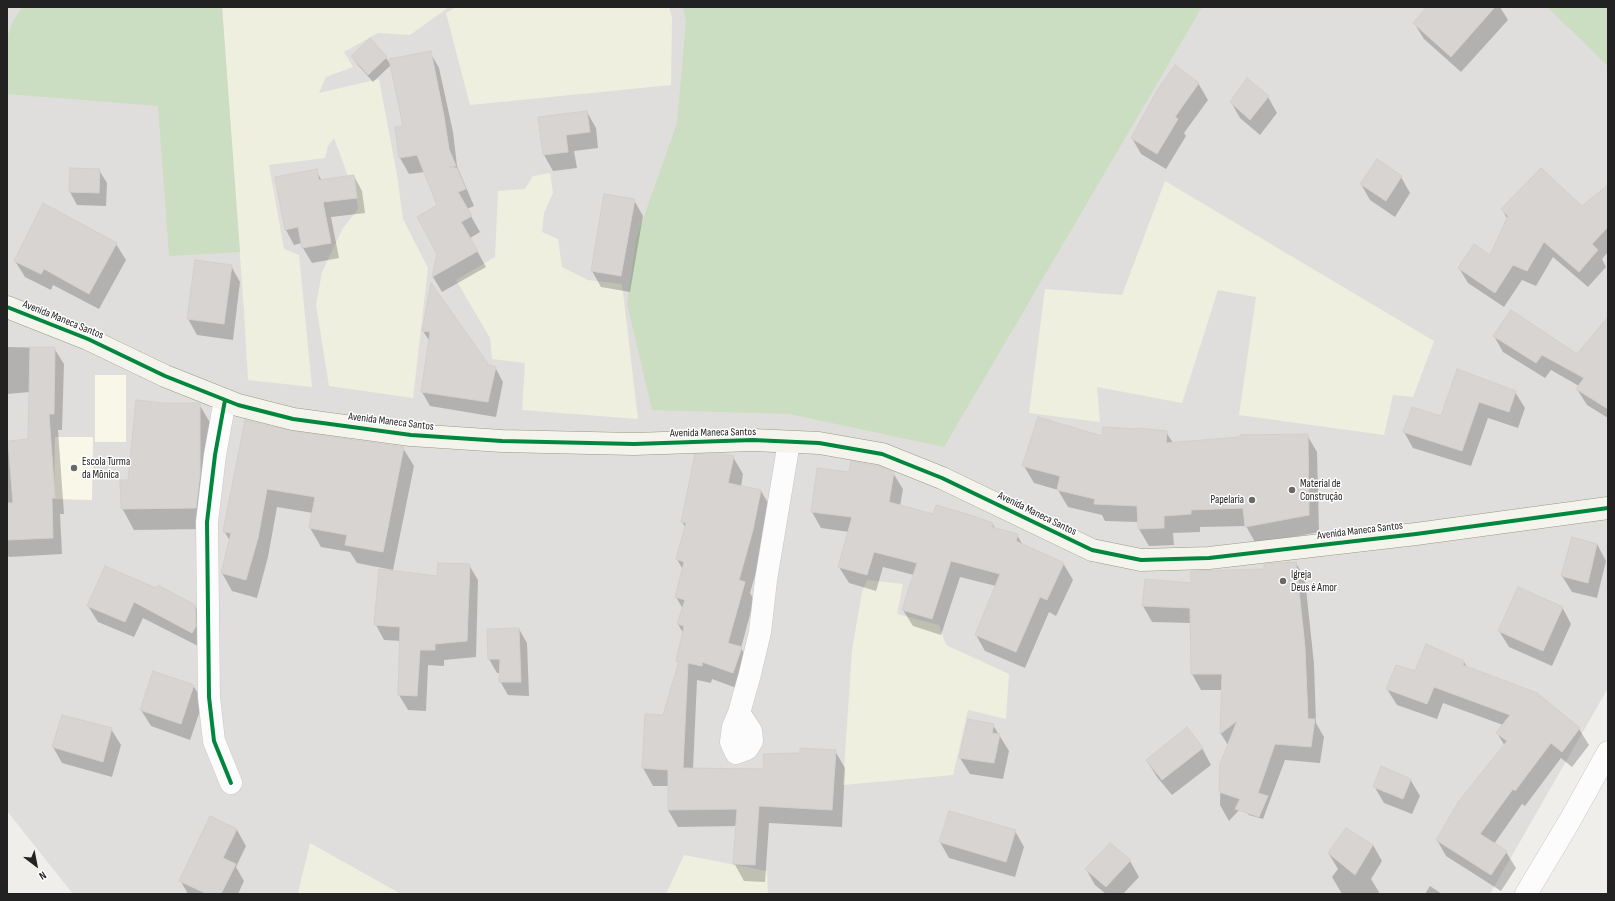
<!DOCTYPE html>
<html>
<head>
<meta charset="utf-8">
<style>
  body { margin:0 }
  #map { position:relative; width:1615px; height:901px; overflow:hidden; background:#f0eeeb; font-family:"Sofia Sans Condensed",sans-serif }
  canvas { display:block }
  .frame { position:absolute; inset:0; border:8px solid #222; pointer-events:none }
  .north { position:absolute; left:16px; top:845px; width:40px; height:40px; -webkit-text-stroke:3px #fff; paint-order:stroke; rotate:148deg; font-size:11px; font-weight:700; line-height:16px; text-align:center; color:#222 }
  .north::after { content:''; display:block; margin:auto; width:14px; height:18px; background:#222; clip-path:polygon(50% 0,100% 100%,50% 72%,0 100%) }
</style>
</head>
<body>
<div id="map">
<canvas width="1615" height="901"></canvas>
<div class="frame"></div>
<div class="north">N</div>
</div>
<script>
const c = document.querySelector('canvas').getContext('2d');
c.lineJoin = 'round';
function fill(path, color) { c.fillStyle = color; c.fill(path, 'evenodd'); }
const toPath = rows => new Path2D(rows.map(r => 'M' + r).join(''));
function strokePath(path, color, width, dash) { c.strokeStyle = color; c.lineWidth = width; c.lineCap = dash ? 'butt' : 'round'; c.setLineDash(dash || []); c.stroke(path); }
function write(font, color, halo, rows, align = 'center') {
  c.font = font + ' "Sofia Sans Condensed",sans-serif'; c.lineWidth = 3; c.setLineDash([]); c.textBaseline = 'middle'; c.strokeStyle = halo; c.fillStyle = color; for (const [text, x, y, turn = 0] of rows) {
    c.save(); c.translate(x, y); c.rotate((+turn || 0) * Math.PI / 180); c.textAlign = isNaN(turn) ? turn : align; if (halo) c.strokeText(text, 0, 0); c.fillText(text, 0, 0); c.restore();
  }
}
fill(toPath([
  [7,7,1608,7,1608,688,1490,894,73,894,7,811]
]), '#dfdedc');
fill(toPath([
  [95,375,126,375,126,442,95,442],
  [55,437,93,437,92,500,54,499]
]), '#f8f7e8');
fill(toPath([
  [222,7,449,7,410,35,378,33,344,52,353,67,326,77,319,93,379,79,397,175,403,219,428,268,413,398,329,386,316,305,322,272,343,228,358,209,354,176,348,176,334,138,328,146,325,158,269,165,284,249,299,255,312,387,248,380,244,311],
  [456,7,669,7,672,18,671,85,470,105,446,13],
  [550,173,553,193,544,213,542,232,558,239,562,267,588,280,622,284,638,419,522,410,525,363,492,359,490,338,456,280,495,257,498,191,525,189,533,176],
  [1165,181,1434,341,1413,397,1393,395,1384,435,1239,415,1256,297,1218,290,1182,403,1097,387,1100,422,1029,413,1045,289,1122,295],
  [867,580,903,584,897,614,939,625,946,645,1009,674,1006,719,968,710,953,775,843,785,852,650,862,592],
  [310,843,401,894,300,894,298,893],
  [684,855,767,871,768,894,666,894]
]), '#efefdf');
fill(toPath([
  [22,7,222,7,240,252,169,256,158,106,7,94,7,38,12,23],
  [683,7,1202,7,944,447,789,414,652,410,627,304,636,239,677,123,686,21],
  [1547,7,1608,7,1608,66]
]), '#cbdec1');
fill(toPath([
  [1429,7,1500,7,1508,20,1461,72,1424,39,1414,23],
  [430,52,439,68,453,132,457,166,474,206,467,209,480,232,470,238,486,267,442,292,433,277,438,253,438,206,425,172,409,174,400,158,404,127],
  [352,56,386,58,391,65,373,82,357,64],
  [1198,83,1208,100,1184,133,1186,136,1166,169,1141,154,1132,138],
  [1268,97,1277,113,1260,135,1240,118,1231,102],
  [587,112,596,128,598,148,574,151,577,168,553,171,544,155],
  [99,170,107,183,106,206,77,205,70,192],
  [316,170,322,181,354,176,362,191,365,213,331,217,339,258,312,263,303,248,302,243,294,245,286,230],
  [1401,177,1410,193,1395,217,1370,200,1361,184],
  [1608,186,1608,252,1602,259,1606,267,1588,287,1553,257,1536,286,1522,280,1504,307,1468,283,1459,268,1490,256,1508,220,1502,209,1581,207],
  [634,200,643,216,630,292,601,287,592,271],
  [116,244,126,260,99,309,53,285,51,290,25,277,15,261],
  [231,266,240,282,233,340,197,335,188,319],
  [432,285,488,366,495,367,503,382,496,417,430,406,422,392,430,342,423,331],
  [1608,318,1608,418,1587,405,1577,389,1579,386,1551,370,1545,378,1503,352,1494,336,1578,356],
  [7,347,54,348,64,364,62,430,58,430,64,514,60,514,62,554,9,557,7,554,7,442,29,440,30,392,7,394],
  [1458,371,1515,392,1525,408,1518,428,1488,418,1471,466,1413,448,1404,432,1441,417],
  [163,404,199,404,212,426,208,529,134,530,122,508,129,481],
  [291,432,403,448,414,466,393,570,357,563,350,552,321,547,310,528,313,513,277,507,268,557,257,598,232,591,222,573,230,541,224,531],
  [1166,432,1173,443,1307,435,1317,452,1319,532,1256,544,1246,526,1200,527,1200,532,1173,533,1174,545,1149,546,1139,529,1138,522,1105,521,1102,515,1068,507,1058,490,1034,483,1024,466,1103,437],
  [733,457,743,474,741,487,761,491,771,508,763,548,750,593,754,600,741,648,751,665,742,690,712,679,711,683,697,680,693,769,765,770,800,754,835,751,845,768,842,827,769,823,765,882,744,881,734,863,736,826,678,827,668,810,669,786,653,786,643,768,646,715,664,716,679,663,677,661,683,633,678,624,683,609,676,597,683,570,677,559,686,528,682,522],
  [850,473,893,473,903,489,900,506,933,515,993,524,995,529,1017,535,1023,545,1063,563,1073,580,1056,616,1049,612,1025,668,985,651,976,635,996,586,960,577,941,635,913,626,903,610,914,575,883,567,876,591,849,583,839,567,849,532,821,528,812,512],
  [1597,544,1606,561,1597,598,1572,592,1562,576],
  [1296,563,1305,579,1314,664,1316,723,1324,737,1320,763,1285,760,1263,819,1249,815,1241,808,1229,821,1220,805,1221,764,1228,745,1221,734,1223,690,1201,690,1192,674,1191,623,1152,622,1143,606,1192,584],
  [469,565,478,580,476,657,444,660,444,666,428,665,426,711,408,710,399,695,401,641,384,640,376,625,438,577],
  [105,568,195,606,204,623,202,648,143,618,134,637,98,622,88,606],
  [1562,607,1571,624,1552,666,1509,647,1499,631],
  [519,629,527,643,529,696,508,695,500,681,500,673,497,673,489,659],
  [1464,662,1467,667,1579,729,1589,745,1572,767,1561,758,1525,806,1522,804,1494,844,1506,852,1516,868,1501,891,1446,856,1437,840,1505,746,1497,733,1503,725,1443,703,1437,719,1397,705,1387,689,1416,672],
  [193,685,203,702,190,740,151,726,141,710],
  [993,725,1009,751,1003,779,970,774,960,758],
  [111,729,121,745,112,777,62,763,53,747],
  [1202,748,1211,765,1172,795,1157,777,1147,761],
  [1410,779,1420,796,1412,814,1384,803,1374,786],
  [211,817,237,830,246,846,236,867,244,881,238,894,188,894,180,880],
  [1015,831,1024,847,1015,877,949,858,940,842],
  [1373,845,1382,861,1371,879,1379,892,1378,894,1342,894,1332,877,1338,869,1329,854],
  [1130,861,1139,877,1123,894,1106,894,1095,885,1086,869],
  [1430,886,1442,894,1425,894]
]), '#0003');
const building = toPath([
  [1427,7,1495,7,1451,57,1413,23,1427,7],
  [370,38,387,57,368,75,351,56,370,38],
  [431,51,444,116,449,149,456,166,449,167,457,168,466,189,458,192,472,216,461,222,478,251,432,277,437,254,417,217,437,205,417,155,399,158,395,127,403,126,389,59,431,51],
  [1175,65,1199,83,1175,117,1178,119,1157,154,1131,138,1158,89,1175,65],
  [1247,78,1269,96,1250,120,1230,102,1247,78],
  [587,111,590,132,566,135,568,152,543,155,538,117,587,111],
  [1377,159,1402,176,1386,201,1360,184,1377,159],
  [70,168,100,169,99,193,69,192,70,168],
  [1541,168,1582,206,1608,185,1608,227,1592,244,1598,250,1579,272,1544,242,1527,271,1513,265,1495,293,1458,268,1474,244,1490,255,1508,216,1501,209,1541,168],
  [317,169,319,180,354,175,357,198,323,202,331,243,302,248,298,227,285,230,275,177,317,169],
  [604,194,635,199,621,276,591,271,604,194],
  [43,203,117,243,89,294,44,269,41,274,14,261,43,203],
  [195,260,232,265,224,324,187,319,195,260],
  [431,283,489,365,496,367,488,402,421,392,430,332,422,331,431,283],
  [1511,310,1577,354,1608,317,1608,409,1576,389,1584,378,1542,355,1536,363,1493,336,1511,310],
  [30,347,55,347,54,414,49,414,55,498,52,498,53,538,7,540,7,503,13,503,8,441,28,439,30,347],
  [1457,369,1516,391,1509,412,1479,402,1462,451,1403,432,1412,407,1441,416,1457,369],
  [136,400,163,403,200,403,200,474,196,508,121,509,120,480,128,480,136,400],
  [1038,417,1102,436,1103,427,1138,429,1138,428,1167,431,1166,443,1240,437,1240,435,1308,434,1309,515,1245,527,1243,508,1191,510,1191,514,1164,516,1164,528,1138,529,1137,506,1094,504,1095,499,1057,490,1060,476,1022,466,1038,417],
  [245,420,291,431,404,447,383,552,345,545,347,535,309,528,315,497,267,489,258,538,246,580,221,573,231,533,223,532,245,420],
  [695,454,722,454,734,456,728,483,761,490,753,530,739,580,745,582,728,643,742,647,733,673,702,662,702,666,688,663,683,768,764,769,763,754,800,753,800,748,836,750,832,810,759,806,755,865,733,864,737,809,668,810,668,770,642,768,645,714,663,715,679,661,676,661,684,626,677,624,685,600,675,597,684,562,676,559,686,523,681,522,695,454],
  [851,461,879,466,894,472,889,502,933,514,936,505,967,514,993,523,992,527,1018,534,1016,541,1064,563,1047,600,1040,597,1016,652,975,635,1000,574,951,561,932,619,902,610,917,563,874,552,867,575,838,567,852,517,811,512,817,468,849,472,851,461],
  [1572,537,1597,544,1588,583,1561,576,1572,537],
  [1296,562,1305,647,1308,719,1315,719,1311,747,1275,744,1258,793,1268,796,1259,817,1235,809,1240,799,1219,792,1220,764,1237,721,1220,734,1222,674,1191,674,1190,608,1142,606,1145,579,1191,583,1191,571,1264,569,1264,564,1296,562],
  [438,563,470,564,467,641,435,644,435,650,420,650,417,696,398,695,400,627,374,625,379,569,437,576,438,563],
  [105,566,156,588,158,585,195,605,196,626,192,633,134,602,125,622,87,606,105,566],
  [1518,587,1563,607,1543,651,1498,631,1518,587],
  [519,628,521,682,499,682,500,659,488,659,487,629,519,628],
  [1426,644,1464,661,1463,665,1537,693,1580,728,1562,752,1551,743,1515,791,1513,789,1480,834,1507,851,1491,875,1436,840,1459,801,1507,741,1496,733,1510,715,1434,687,1427,704,1386,689,1396,665,1415,671,1426,644],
  [153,671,194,685,181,724,140,710,153,671],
  [62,715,112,728,103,762,52,747,62,715],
  [968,719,994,724,992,733,1000,734,994,763,959,758,968,719],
  [1187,727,1203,748,1162,780,1146,760,1187,727],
  [1381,766,1411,779,1403,799,1373,787,1381,766],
  [949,811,1016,830,1006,862,939,842,949,811],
  [210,816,237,829,223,858,236,864,221,894,207,894,179,881,210,816],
  [1346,828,1373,845,1355,875,1328,853,1346,828],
  [1110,843,1131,860,1106,887,1085,869,1110,843]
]);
fill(building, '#d7d4d2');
strokePath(building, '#d3d0cc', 1);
const street = toPath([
  [225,400,215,455,207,522,209,697,214,741,231,783],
  [739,713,751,731,752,741,747,749,736,753,731,742,733,727,739,713,750,674,760,632,766,580,789,442],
  [1526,894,1569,822,1608,752]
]);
const secondary = toPath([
  [7,307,88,339,165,376,238,405,293,419,411,435,502,441,634,444,753,440,819,443,882,454,942,478,1092,550,1141,560,1209,558,1416,534,1608,508]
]);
strokePath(street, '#c9c8c7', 23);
strokePath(secondary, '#999a82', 23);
strokePath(street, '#fdfcfc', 22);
strokePath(secondary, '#f4f4ed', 22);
strokePath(toPath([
  [7,307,88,339,165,376,238,405,293,419,411,435,502,441,634,444,753,440,819,443,882,454,942,478,1092,550,1141,560,1209,558,1416,534,1608,508],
  [225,400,215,455,207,522,209,697,214,741,231,783]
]), '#00873e', 4);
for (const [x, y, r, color] of [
  [74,468,4,"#6a6968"],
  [1292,490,4,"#6a6968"],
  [1252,500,4,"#6a6968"],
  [1283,581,4,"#6a6968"]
]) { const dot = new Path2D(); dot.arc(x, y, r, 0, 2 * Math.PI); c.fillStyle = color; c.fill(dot); strokePath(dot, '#fff', 1.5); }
write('11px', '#222', '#fff', [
  ["Avenida Maneca Santos",63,320,22],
  ["Avenida Maneca Santos",391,422,7],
  ["Avenida Maneca Santos",713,433,-1],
  ["Avenida Maneca Santos",1037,514,26],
  ["Avenida Maneca Santos",1360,531,-7]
]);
write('11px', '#222', '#fff', [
  ["Escola Turma",82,462],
  ["da Mônica",82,475],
  ["Material de",1300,484],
  ["Construção",1300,497],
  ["Papelaria",1244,500,"right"],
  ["Igreja",1291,575],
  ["Deus é Amor",1291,588]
], 'left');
</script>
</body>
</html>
